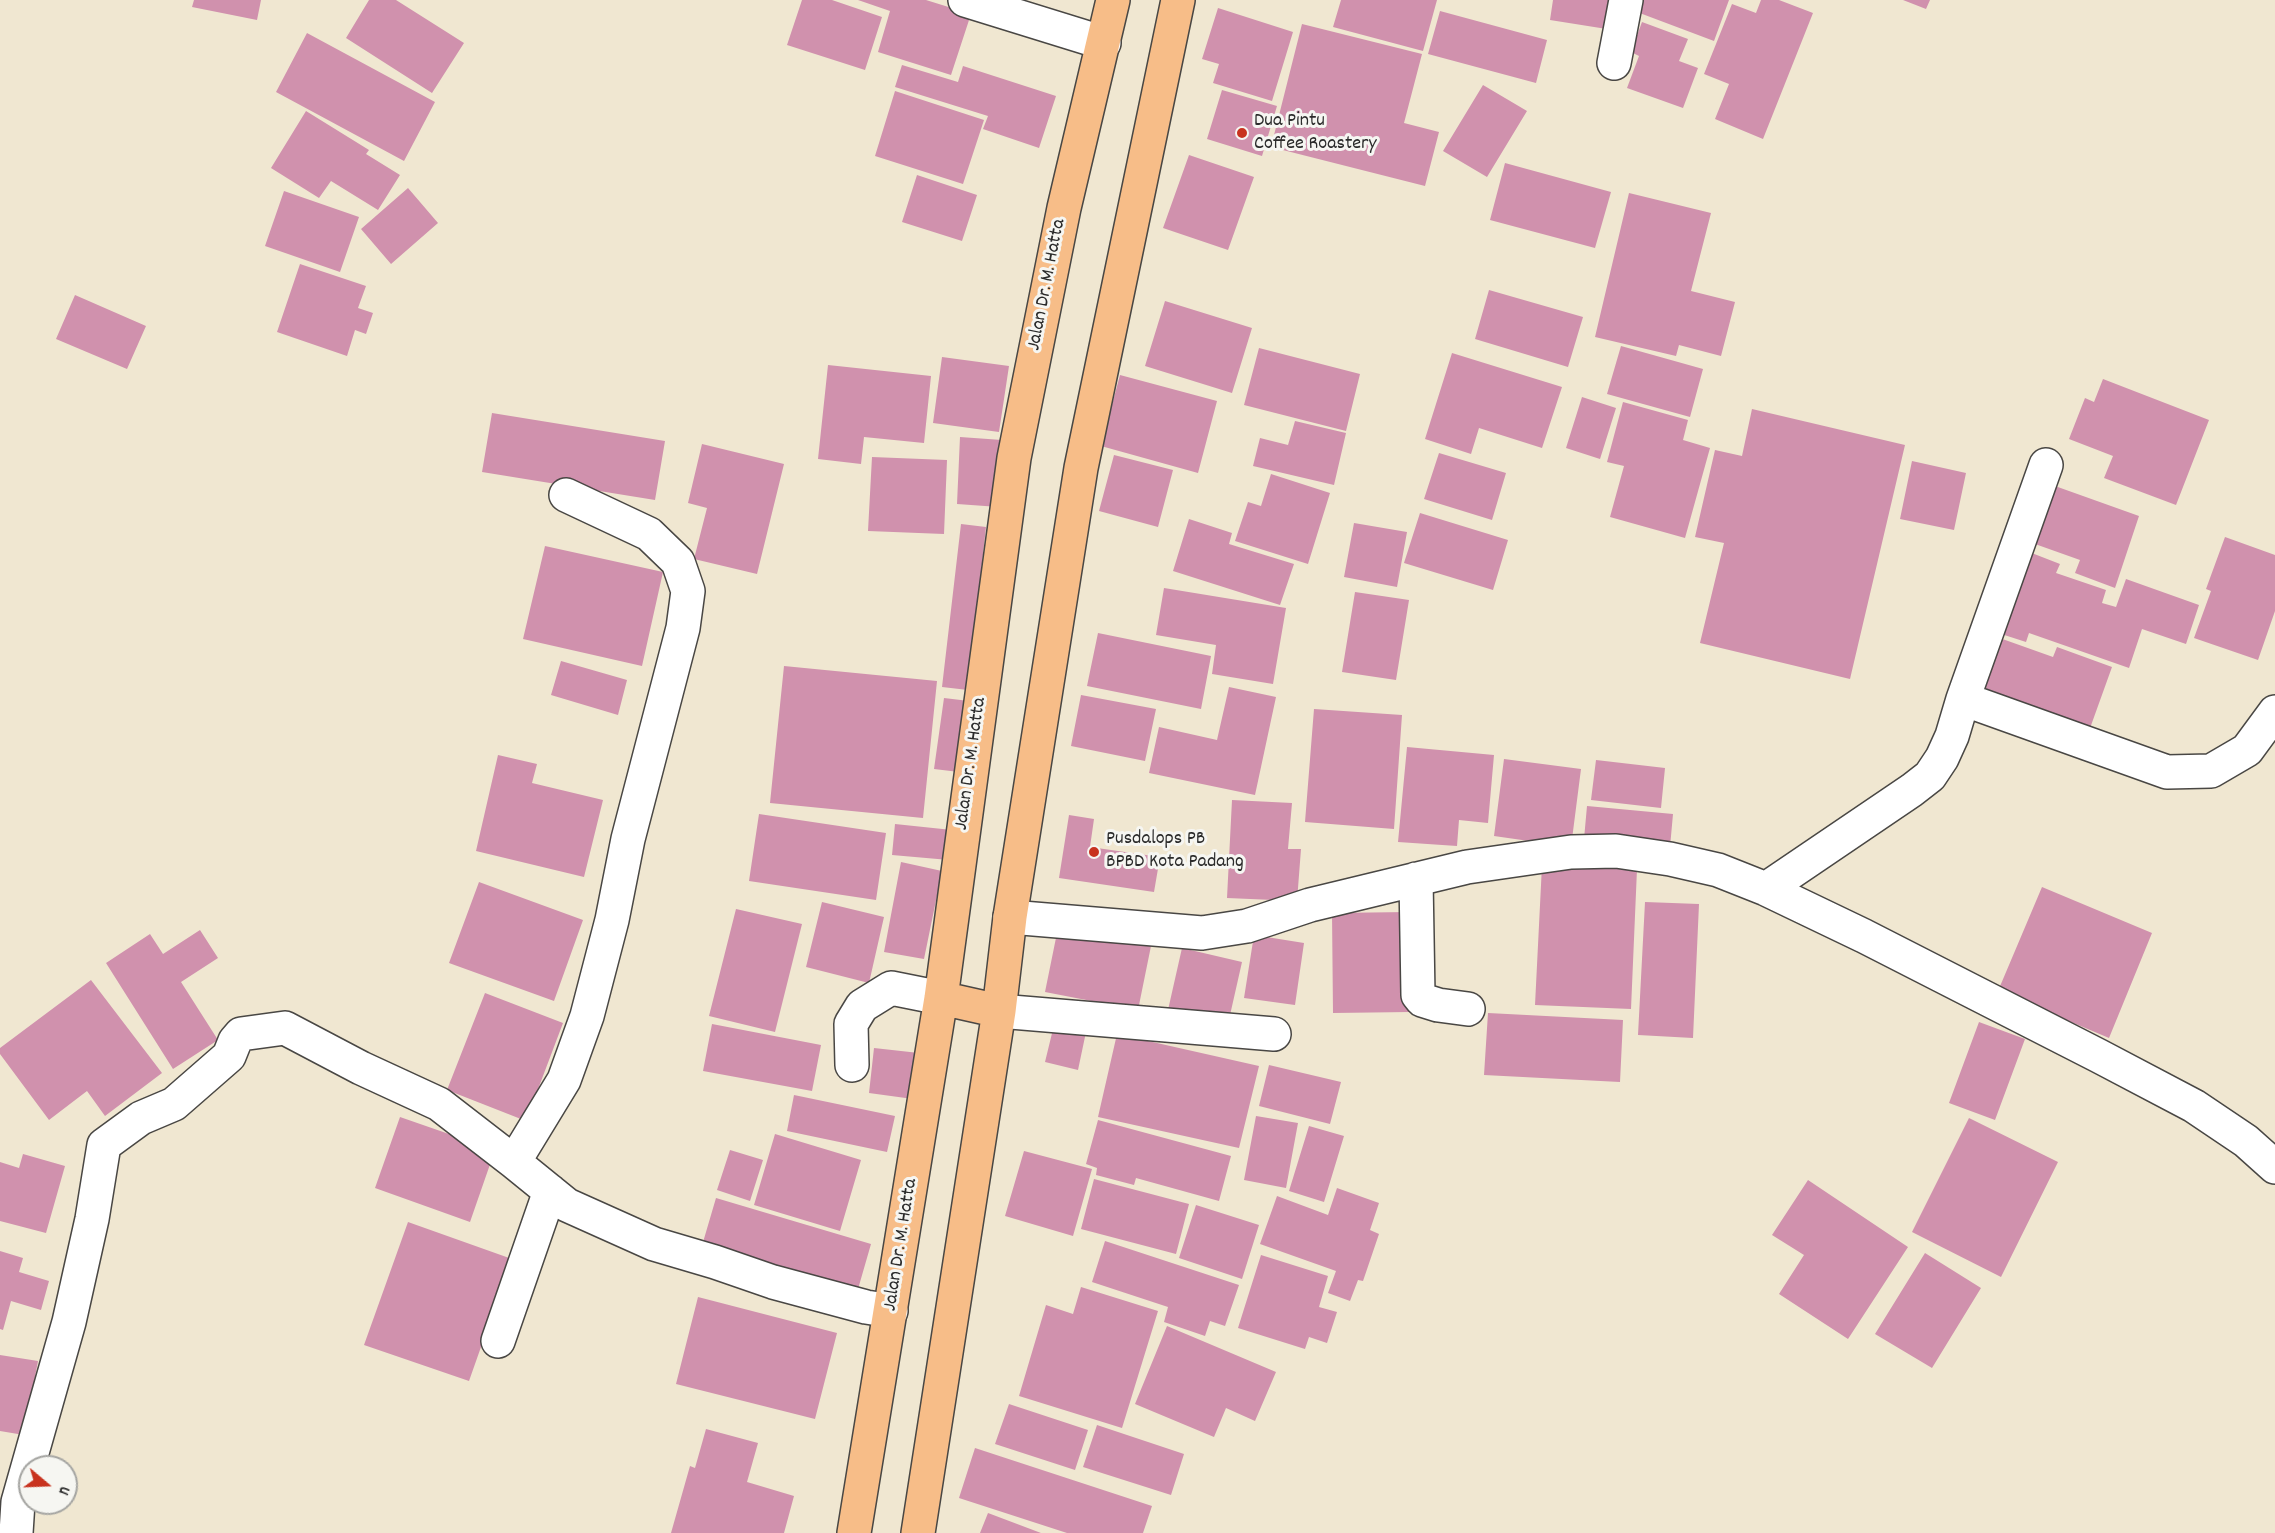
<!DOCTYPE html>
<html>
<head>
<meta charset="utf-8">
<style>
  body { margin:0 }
  #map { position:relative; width:2275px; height:1533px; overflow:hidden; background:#f0e7d1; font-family:Dekko,sans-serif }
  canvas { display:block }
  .north { position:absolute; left:18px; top:1455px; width:60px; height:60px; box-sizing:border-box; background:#f6f6f2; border:2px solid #a5a5a2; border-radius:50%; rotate:109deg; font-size:16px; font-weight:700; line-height:24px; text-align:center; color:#2b2b2b }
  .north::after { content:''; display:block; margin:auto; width:21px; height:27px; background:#c8321e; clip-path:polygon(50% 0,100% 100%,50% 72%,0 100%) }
</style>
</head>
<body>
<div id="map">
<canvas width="2275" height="1533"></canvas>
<div class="north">U</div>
</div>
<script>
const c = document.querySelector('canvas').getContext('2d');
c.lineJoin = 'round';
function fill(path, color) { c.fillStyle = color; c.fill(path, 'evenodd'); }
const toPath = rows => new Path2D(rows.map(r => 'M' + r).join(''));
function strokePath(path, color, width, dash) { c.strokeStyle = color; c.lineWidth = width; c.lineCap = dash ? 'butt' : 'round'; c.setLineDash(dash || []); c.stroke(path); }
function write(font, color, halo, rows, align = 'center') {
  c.font = font + ' Dekko,sans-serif'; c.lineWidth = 6; c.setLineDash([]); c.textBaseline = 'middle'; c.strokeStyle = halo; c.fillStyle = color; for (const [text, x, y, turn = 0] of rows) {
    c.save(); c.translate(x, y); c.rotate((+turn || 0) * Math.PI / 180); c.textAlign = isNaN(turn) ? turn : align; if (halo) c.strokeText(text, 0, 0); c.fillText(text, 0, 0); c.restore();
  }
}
fill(toPath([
  [194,0,261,0,257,20,192,7],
  [369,0,396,0,464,43,432,93,346,38],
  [802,0,832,0,882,17,865,70,787,45],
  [858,0,926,0,971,14,951,75,878,52,890,11],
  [1341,0,1437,0,1423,51,1333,27],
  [1553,0,1618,0,1613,30,1550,20],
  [1632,0,1729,0,1714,41,1629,9],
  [1761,0,1779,0,1813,13,1763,139,1715,119,1729,84,1704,74,1732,4,1756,13],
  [1903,0,1930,0,1926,9],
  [1218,8,1293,32,1272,101,1213,83,1219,64,1202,59],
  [1440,11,1547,40,1536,83,1428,54],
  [1642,22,1688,39,1679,61,1698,68,1683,108,1627,88,1639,56,1631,52],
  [1302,24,1422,54,1404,123,1439,132,1425,186,1271,147],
  [307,33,435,102,404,161,276,92],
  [902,65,958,82,963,66,1056,96,1039,148,983,129,988,116,895,87],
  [1483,85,1527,111,1487,177,1443,151],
  [1222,90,1277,106,1262,156,1207,139],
  [895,91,984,120,963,184,875,156],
  [306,111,369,150,366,154,400,175,378,210,331,181,319,198,271,168],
  [1189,155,1254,177,1228,250,1163,228],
  [1505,163,1611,192,1595,248,1490,220],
  [917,175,977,195,962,241,902,222],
  [408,188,438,223,391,264,361,229],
  [284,191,359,217,340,272,265,246],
  [1629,193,1711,213,1691,291,1735,302,1721,356,1679,345,1676,356,1595,337],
  [300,264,366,286,358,308,373,313,366,334,355,330,347,356,277,332],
  [1489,290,1583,317,1568,367,1475,339],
  [75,295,146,326,127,369,56,339],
  [1165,301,1252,328,1232,393,1145,366],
  [1621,346,1703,369,1690,417,1607,394],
  [1259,348,1360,374,1346,431,1244,405],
  [1452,353,1562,387,1542,448,1479,428,1471,454,1425,439],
  [942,357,1009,366,999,432,933,423],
  [828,365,931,376,924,443,864,437,861,464,818,459],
  [1120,375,1217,401,1198,473,1101,446],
  [2103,379,2209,420,2176,505,2104,478,2113,456,2069,439,2085,398,2094,402],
  [1582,397,1616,408,1600,459,1566,448],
  [1623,402,1688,420,1683,440,1710,448,1685,538,1610,517,1624,466,1607,462],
  [1752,409,1905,445,1850,679,1700,643,1724,543,1695,537,1715,450,1742,456],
  [492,413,665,441,655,500,482,472],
  [1295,421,1346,433,1334,485,1253,466,1260,438,1288,445],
  [960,437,1002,440,999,507,957,504],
  [702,444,784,464,757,574,694,559,707,508,688,503],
  [1439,453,1506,473,1492,520,1424,499],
  [1114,455,1173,470,1158,527,1099,511],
  [872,457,947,460,944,534,868,531],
  [1912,461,1966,473,1954,530,1900,519],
  [1271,474,1330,493,1308,564,1235,541,1248,502,1261,506],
  [2055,486,2139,516,2115,588,2075,573,2080,560,2035,544],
  [1420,513,1508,540,1493,590,1404,563],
  [1189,519,1232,533,1229,544,1294,564,1280,605,1173,571],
  [1354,523,1407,532,1397,587,1344,577],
  [961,524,986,527,968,690,942,687],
  [2225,537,2275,555,2275,611,2258,660,2194,638,2211,591,2206,589],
  [545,546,663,572,642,666,523,639],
  [2024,550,2060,564,2056,573,2106,590,2102,603,2116,607,2126,579,2199,605,2186,644,2142,629,2129,668,2029,633,2026,642,1995,632],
  [1164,588,1286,608,1273,684,1212,674,1216,645,1156,635],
  [1355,592,1409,600,1396,680,1342,672],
  [1098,633,1211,656,1201,709,1087,686],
  [1994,636,2053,657,2057,647,2112,667,2089,731,1974,689],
  [561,661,627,680,618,715,551,695],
  [784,666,937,681,923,818,770,803],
  [1229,687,1276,697,1255,795,1149,773,1159,727,1217,740],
  [1081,695,1156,709,1145,761,1071,746],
  [944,698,969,701,959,772,934,769],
  [1314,709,1402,715,1394,829,1305,822],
  [1407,747,1494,755,1488,823,1459,820,1457,846,1398,842],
  [498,755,537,764,532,783,603,800,584,877,476,851],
  [1504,759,1581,769,1571,847,1494,836],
  [1596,760,1665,768,1661,808,1591,800],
  [1232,800,1292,803,1288,849,1301,849,1297,901,1227,898],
  [1587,806,1673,814,1670,847,1584,839],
  [759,814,886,833,876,900,749,881],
  [1069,815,1094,819,1090,847,1160,857,1154,892,1059,878],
  [895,824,952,830,949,860,892,855],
  [901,862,942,871,924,959,884,952],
  [1542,865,1637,869,1631,1009,1535,1005],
  [479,882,583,920,554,1001,449,963],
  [2042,887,2152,933,2109,1038,1998,991],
  [822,902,884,917,869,983,806,967],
  [1645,902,1699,904,1693,1038,1638,1035],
  [736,909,802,924,775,1032,709,1016],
  [1409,912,1410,1012,1333,1013,1332,913],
  [1058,928,1151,946,1138,1010,1045,992],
  [200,930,218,958,181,982,218,1040,173,1069,106,963,150,934,163,954],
  [1254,935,1304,943,1295,1005,1244,998],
  [1182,948,1242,962,1228,1024,1168,1010],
  [91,980,162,1073,105,1116,87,1091,49,1120,0,1054,0,1048],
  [485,993,563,1023,526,1121,447,1090],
  [1488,1013,1623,1020,1620,1082,1484,1075],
  [1979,1022,2025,1039,1995,1120,1949,1103],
  [712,1024,821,1045,812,1091,703,1071],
  [1054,1025,1086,1032,1078,1070,1045,1062],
  [1117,1034,1259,1066,1239,1148,1098,1117],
  [874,1048,919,1053,913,1099,869,1093],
  [1269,1065,1341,1082,1330,1124,1259,1106],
  [794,1095,895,1116,887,1152,787,1131],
  [1256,1116,1298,1123,1286,1188,1244,1180],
  [400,1117,495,1150,470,1222,375,1188],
  [1969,1118,2058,1162,2001,1277,1912,1232],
  [1098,1120,1231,1156,1219,1201,1136,1178,1134,1185,1096,1175,1097,1168,1086,1164],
  [1309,1126,1344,1136,1324,1202,1289,1191],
  [775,1134,861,1160,840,1231,754,1205],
  [730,1150,763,1160,750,1201,717,1190],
  [1024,1151,1092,1169,1073,1236,1005,1216],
  [23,1154,65,1166,46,1233,0,1221,0,1162,19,1168],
  [1094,1179,1189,1204,1176,1254,1081,1229],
  [1808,1180,1908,1247,1848,1339,1779,1294,1804,1255,1772,1235],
  [1337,1188,1379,1203,1370,1230,1379,1234,1363,1281,1358,1280,1350,1301,1328,1293,1336,1271,1260,1244,1277,1196,1328,1215],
  [716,1198,871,1244,856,1296,701,1249],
  [1196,1205,1259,1225,1242,1279,1179,1258],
  [408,1222,512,1259,469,1381,364,1345],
  [1105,1241,1239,1285,1225,1326,1210,1321,1205,1336,1164,1322,1168,1307,1092,1282],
  [0,1251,23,1258,19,1272,49,1281,41,1310,11,1301,3,1330,0,1329],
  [1925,1253,1981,1288,1932,1368,1875,1334],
  [1261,1255,1328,1276,1319,1307,1337,1312,1327,1343,1309,1337,1305,1349,1238,1328],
  [1081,1287,1158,1311,1122,1428,1019,1396,1046,1305,1073,1314],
  [698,1297,837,1333,815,1419,676,1384],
  [1167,1326,1276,1372,1255,1421,1226,1408,1214,1437,1135,1404],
  [0,1355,38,1361,24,1435,0,1431],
  [1009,1404,1088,1430,1075,1470,995,1444],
  [1097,1425,1184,1454,1171,1495,1083,1467],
  [706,1429,758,1443,747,1482,794,1496,784,1533,671,1533,690,1466,695,1468],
  [975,1448,1152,1506,1143,1533,1067,1533,959,1498],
  [988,1513,1041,1533,980,1533]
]), '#d091ad');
const minor = toPath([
  [965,0,1104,43],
  [1614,63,1626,0],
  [566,495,649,534,678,562,688,591,683,628,628,839,612,920,587,1016,564,1080,514,1162,567,1205,654,1244,715,1262,773,1282,866,1307,891,1311],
  [1963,699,2167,772,2211,771,2247,750,2275,712],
  [1416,879,1418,995,1422,1000,1438,1005,1468,1009],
  [1766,889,1912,790,1930,776,1942,758,1952,736,1963,699,2046,465],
  [1010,917,1202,933,1247,926,1310,905,1467,867,1571,852,1616,851,1670,859,1718,870,1766,889,1864,936,2099,1056,2194,1106,2246,1141,2275,1167],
  [999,1011,1274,1034],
  [852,1065,851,1024,862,1006,891,988,941,998],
  [498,1341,550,1191],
  [16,1533,18,1502,69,1322,92,1219,104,1145,141,1118,174,1104,229,1056,235,1041,241,1034,285,1028,361,1068,439,1104,514,1162]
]);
const major = toPath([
  [941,998,999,1011],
  [854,1533,941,998,1014,458,1064,208,1113,0],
  [918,1533,999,1011,1010,917,1081,468,1178,0]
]);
strokePath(minor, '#494744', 36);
strokePath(major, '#494744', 36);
strokePath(minor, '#fff', 33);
strokePath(major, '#f7bd88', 33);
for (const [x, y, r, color] of [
  [1242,133,6,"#c8321e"],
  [1094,852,6,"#c8321e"]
]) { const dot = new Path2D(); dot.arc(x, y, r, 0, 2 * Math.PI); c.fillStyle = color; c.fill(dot); strokePath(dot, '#f6f6f2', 2); }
write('20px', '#2b2b2b', '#f6f6f2', [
  ["Dua Pintu",1254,122],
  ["Coffee Roastery",1254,145],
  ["Pusdalops PB",1106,840],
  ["BPBD Kota Padang",1106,863]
], 'left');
write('20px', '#2b2b2b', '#f6f6f2', [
  ["Jalan Dr. M. Hatta",1048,285,-79],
  ["Jalan Dr. M. Hatta",972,764,-82],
  ["Jalan Dr. M. Hatta",902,1245,-81]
]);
</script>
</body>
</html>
